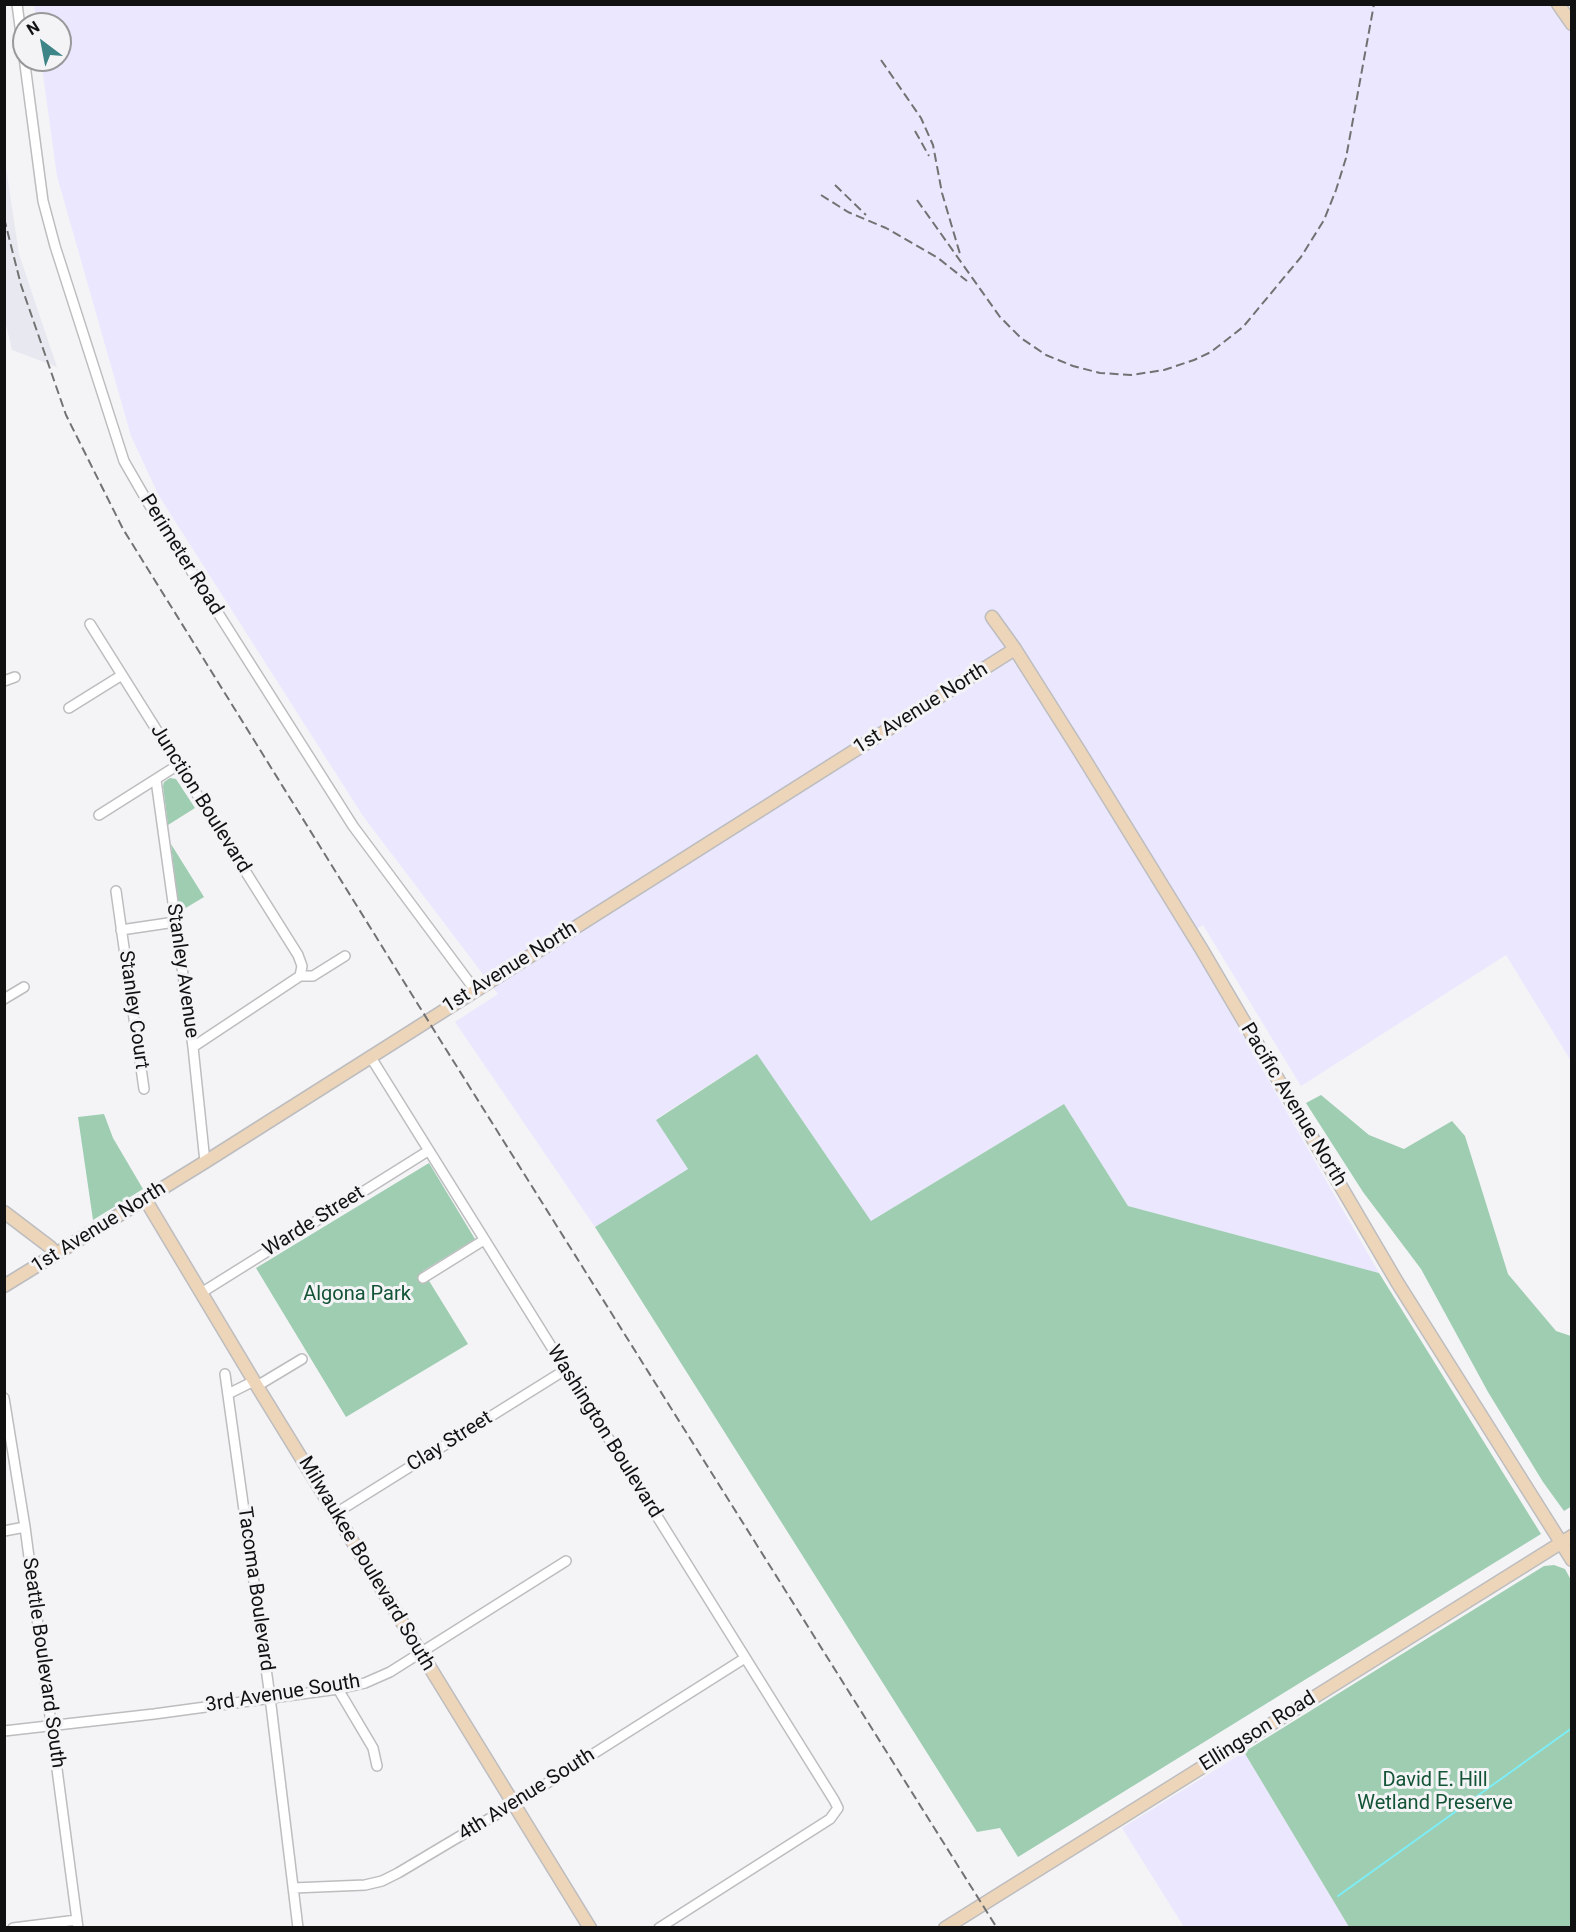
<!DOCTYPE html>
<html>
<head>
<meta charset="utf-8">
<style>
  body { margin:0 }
  #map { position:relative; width:1576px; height:1932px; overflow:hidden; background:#f4f4f7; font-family:Roboto,sans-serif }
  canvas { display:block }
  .frame { position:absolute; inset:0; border:6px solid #111; pointer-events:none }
  .north { position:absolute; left:12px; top:12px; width:60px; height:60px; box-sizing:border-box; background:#f4f4f7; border:2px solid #99999b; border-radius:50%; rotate:328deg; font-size:16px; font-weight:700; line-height:24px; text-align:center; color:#111 }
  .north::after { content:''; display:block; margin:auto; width:21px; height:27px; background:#3d8587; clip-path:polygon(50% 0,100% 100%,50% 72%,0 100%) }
</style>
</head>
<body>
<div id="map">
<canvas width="1576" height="1932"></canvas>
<div class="frame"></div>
<div class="north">N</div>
</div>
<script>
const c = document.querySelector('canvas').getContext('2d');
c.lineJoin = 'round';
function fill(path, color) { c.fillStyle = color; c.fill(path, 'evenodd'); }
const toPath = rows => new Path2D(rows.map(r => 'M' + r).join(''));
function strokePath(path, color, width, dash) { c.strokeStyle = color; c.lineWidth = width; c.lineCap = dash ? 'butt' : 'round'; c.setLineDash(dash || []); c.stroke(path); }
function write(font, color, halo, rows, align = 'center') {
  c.font = font + ' Roboto,sans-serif'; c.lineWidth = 6; c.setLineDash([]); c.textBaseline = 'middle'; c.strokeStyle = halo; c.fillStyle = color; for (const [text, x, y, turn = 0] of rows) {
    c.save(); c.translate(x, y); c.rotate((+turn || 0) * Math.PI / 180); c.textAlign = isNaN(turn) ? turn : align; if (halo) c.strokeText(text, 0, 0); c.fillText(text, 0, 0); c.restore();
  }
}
fill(toPath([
  [34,5,1565,5,1572,15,1571,1061,1506,955,1301,1086,1203,925,1186,936,1379,1273,1128,1206,1064,1104,871,1221,757,1054,656,1119,688,1169,595,1227,455,1022,498,994,363,816,159,496,131,436,57,176,41,60,60,60,60,24,36,24],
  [1244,1752,1349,1927,1184,1927,1122,1828]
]), '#eae7fe');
fill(toPath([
  [5,161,19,254,57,367,12,350,4,316]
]), '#e8e8f1');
fill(toPath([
  [170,778,176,779,195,808,168,825,163,786,164,782],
  [171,844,204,897,179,912],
  [757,1054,871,1221,1064,1104,1128,1206,1379,1273,1541,1534,1018,1857,1000,1828,977,1832,595,1227,688,1169,656,1120],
  [1321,1095,1369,1135,1404,1149,1452,1121,1465,1136,1508,1274,1556,1331,1571,1336,1572,1506,1564,1511,1543,1482,1488,1392,1421,1269,1363,1192,1306,1103],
  [104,1114,113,1138,143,1189,93,1220,78,1117],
  [429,1163,475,1239,423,1271,468,1344,346,1417,256,1268],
  [1554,1565,1565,1569,1571,1580,1571,1927,1349,1927,1244,1752,1544,1566]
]), '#9ecdb2');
strokePath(toPath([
  [1338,1896,1572,1728]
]), '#7deef7', 2);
const street = toPath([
  [17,4,43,201,55,246,124,461,147,501,353,826,475,990],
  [90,624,298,955,302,966,300,976],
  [4,681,15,677],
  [69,708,122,675],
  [156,780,193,1047,205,1162],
  [99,815,178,765],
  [116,891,144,1089],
  [121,930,175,922],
  [4,999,24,987],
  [193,1047,300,976,313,976,345,956],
  [370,1056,834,1800,838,1808,830,1819,659,1928],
  [423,1278,484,1240],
  [201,1293,428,1151],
  [225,1374,270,1697,298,1928],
  [257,1386,302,1359],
  [228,1394,254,1381],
  [4,1398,25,1527,78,1928],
  [336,1513,565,1370],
  [4,1531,25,1527],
  [338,1689,373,1748,377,1766],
  [4,1731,154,1714,338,1689,365,1683,390,1672,566,1561],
  [293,1888,365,1885,382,1881,398,1873,514,1804,745,1658],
  [13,1928,77,1920]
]);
const secondary = toPath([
  [1558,4,1572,24],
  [992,617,1015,649,1080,752,1202,950,1397,1282,1572,1560],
  [145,1199,257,1386,590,1928],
  [4,1212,50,1247,56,1254],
  [4,1286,205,1162,1015,649],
  [945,1928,1572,1536]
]);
strokePath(street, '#bdbdbf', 12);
strokePath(secondary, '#bdbdbf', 15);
strokePath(street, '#fff', 9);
strokePath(secondary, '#edd5b9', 12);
strokePath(toPath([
  [881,60,921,118,933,145,942,193,960,254],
  [915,131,929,156],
  [835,185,866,215],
  [821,195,848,212,886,228,938,258,967,281],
  [917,200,1000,317,1021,338,1046,355,1073,366,1100,373,1131,375,1164,370,1194,360,1211,352,1243,327,1301,257,1324,220,1336,190,1346,158,1374,4],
  [4,218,21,285,66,415,123,529,432,1027,997,1928]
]), '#727273', 2, [9, 4.5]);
write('20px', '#111', '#f4f4f7', [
  ["Perimeter Road",181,555,58],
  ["1st Avenue North",921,709,-32],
  ["Junction Boulevard",200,799,58],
  ["1st Avenue North",510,968,-32],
  ["Stanley Avenue",182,971,82],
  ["Stanley Court",133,1010,82],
  ["Pacific Avenue North",1293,1105,59],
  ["Warde Street",314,1222,-32],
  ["1st Avenue North",99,1228,-32],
  ["Washington Boulevard",604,1432,58],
  ["Clay Street",450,1442,-32],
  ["Milwaukee Boulevard South",366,1564,59],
  ["Tacoma Boulevard",255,1589,82],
  ["Seattle Boulevard South",43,1663,82],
  ["3rd Avenue South",283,1694,-9],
  ["Ellingson Road",1258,1732,-32],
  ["4th Avenue South",527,1795,-32]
]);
write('20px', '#135336', '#f4f4f7', [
  ["Algona Park",357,1295],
  ["David E. Hill",1435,1781],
  ["Wetland Preserve",1435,1804]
]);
</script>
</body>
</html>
